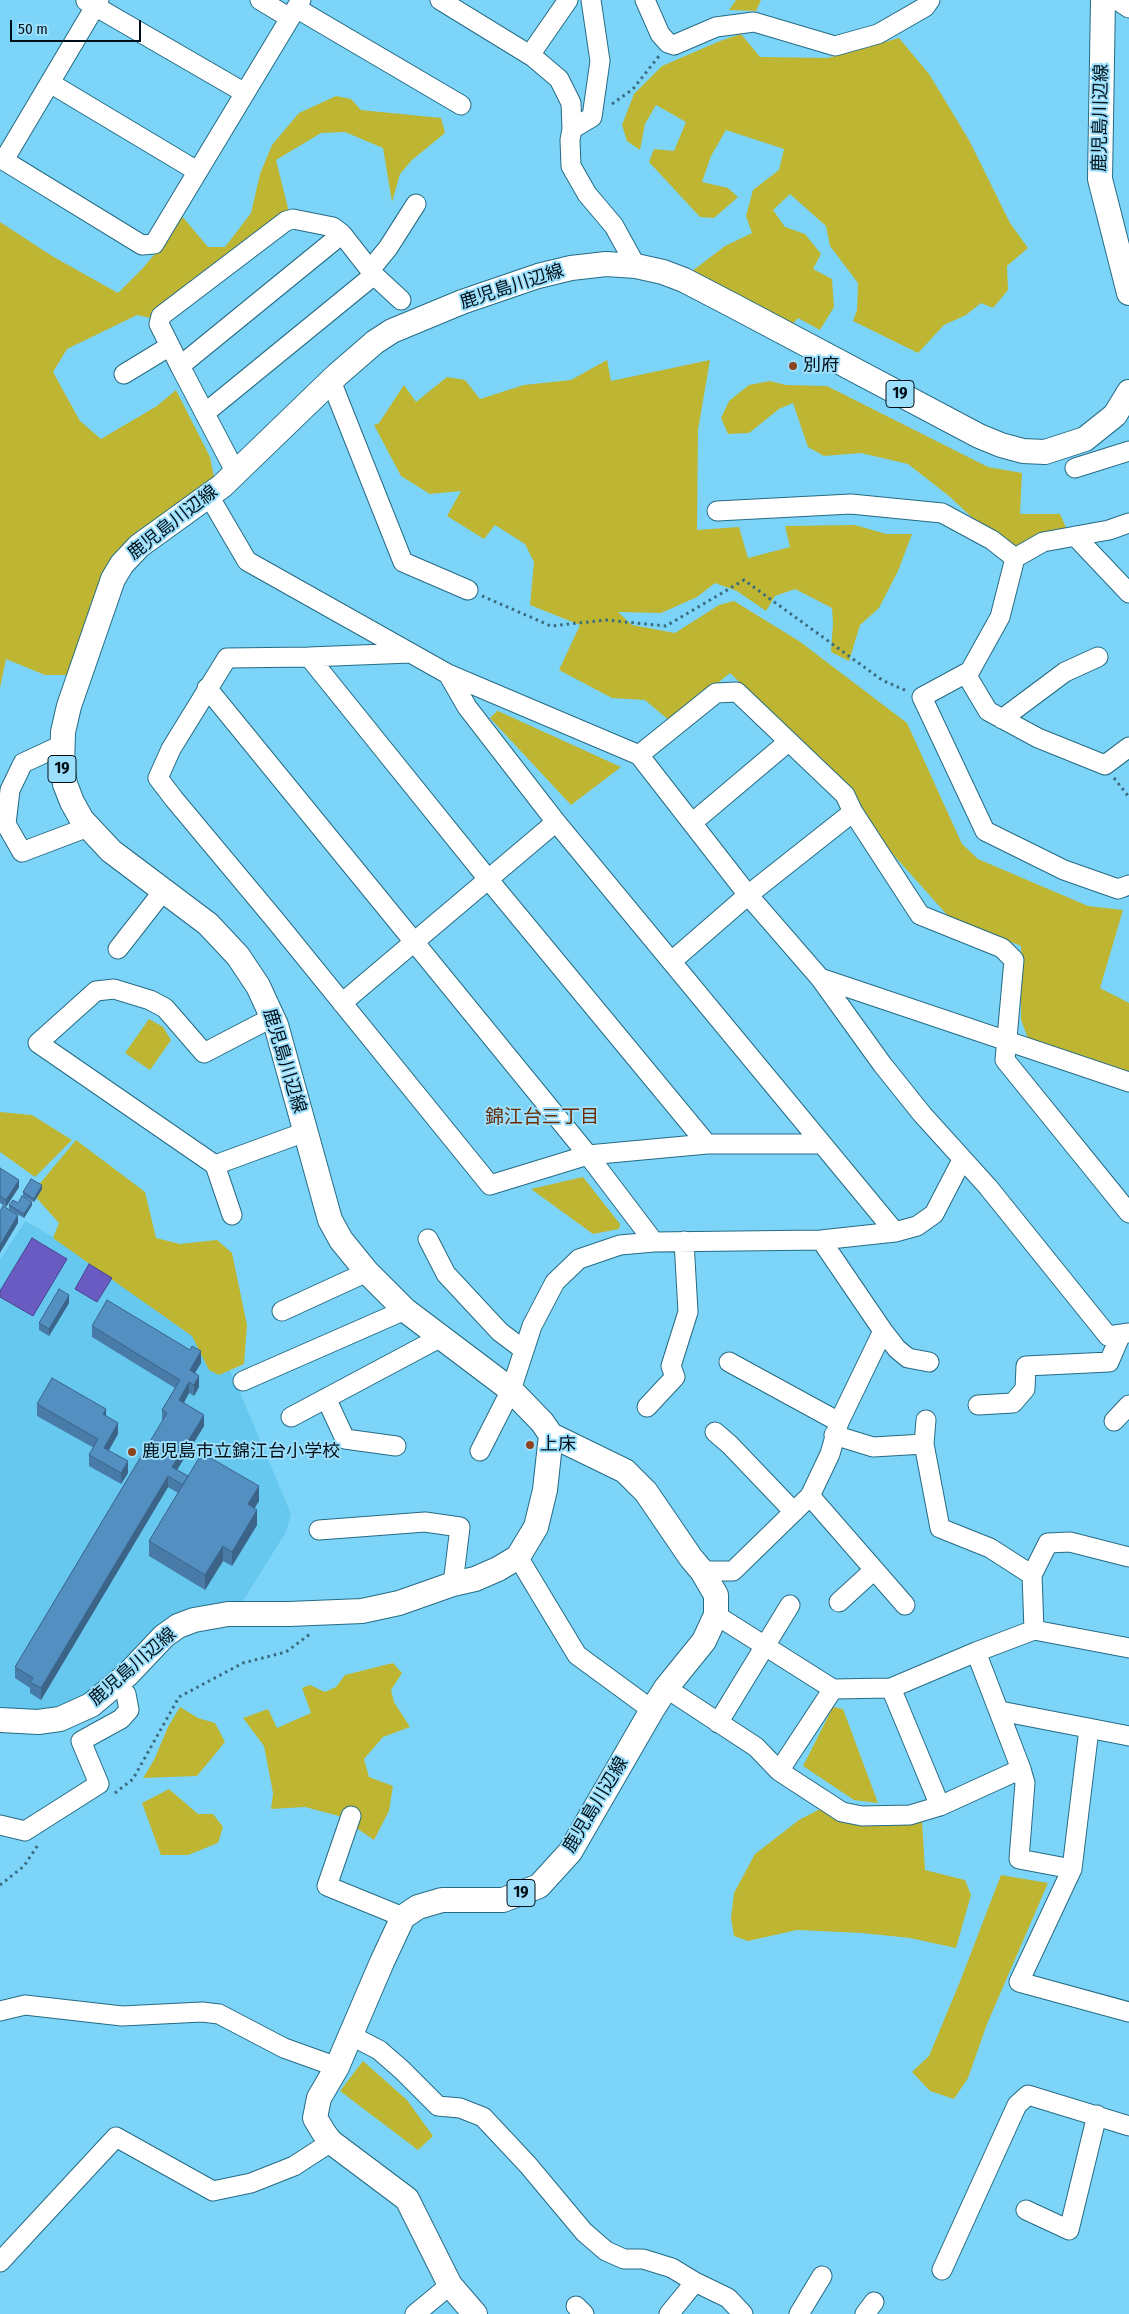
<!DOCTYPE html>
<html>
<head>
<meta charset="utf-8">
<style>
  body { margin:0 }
  #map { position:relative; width:1129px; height:2314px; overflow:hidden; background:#7cd4f8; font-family:"Fira Sans Condensed",sans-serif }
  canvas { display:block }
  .scale { position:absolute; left:10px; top:20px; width:131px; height:22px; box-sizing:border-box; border:2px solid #000e15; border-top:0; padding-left:6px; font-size:15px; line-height:18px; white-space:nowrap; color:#000e15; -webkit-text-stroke:4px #9bdffc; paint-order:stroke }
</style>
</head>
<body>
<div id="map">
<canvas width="1129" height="2314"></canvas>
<div class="scale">50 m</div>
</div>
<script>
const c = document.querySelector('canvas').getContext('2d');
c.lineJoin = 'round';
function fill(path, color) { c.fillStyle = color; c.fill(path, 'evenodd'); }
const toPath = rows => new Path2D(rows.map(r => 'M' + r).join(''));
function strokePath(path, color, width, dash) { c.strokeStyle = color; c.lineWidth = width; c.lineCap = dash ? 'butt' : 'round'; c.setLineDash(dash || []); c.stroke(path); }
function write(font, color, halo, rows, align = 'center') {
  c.font = font + ' "Fira Sans Condensed","Noto Sans JP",sans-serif'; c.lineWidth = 4; c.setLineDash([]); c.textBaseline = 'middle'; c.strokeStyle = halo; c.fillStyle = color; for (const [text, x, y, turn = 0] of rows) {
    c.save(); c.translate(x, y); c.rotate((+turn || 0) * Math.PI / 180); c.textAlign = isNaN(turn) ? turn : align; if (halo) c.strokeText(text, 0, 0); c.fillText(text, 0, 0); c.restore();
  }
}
fill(toPath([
  [25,1221,120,1275,201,1310,239,1390,291,1514,286,1532,241,1604,223,1602,195,1607,170,1617,148,1635,121,1667,87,1695,62,1705,35,1710,0,1710,0,1260]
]), '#66c8ef');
fill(toPath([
  [736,0,761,0,756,11,729,10],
  [741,34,760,57,828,58,899,38,929,74,969,140,1010,223,1028,248,1007,266,1008,290,993,308,981,303,966,315,944,325,918,353,853,321,857,310,858,283,830,246,826,226,790,194,773,210,785,227,805,234,821,254,813,269,832,279,834,307,820,330,798,318,792,325,691,272,725,246,752,233,746,216,753,190,779,170,784,149,726,130,711,156,702,182,728,188,738,197,714,218,700,217,649,162,654,149,674,151,686,122,656,105,645,124,640,150,627,141,622,125,634,94,662,66,720,41],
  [336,96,351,99,361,110,441,118,445,133,412,160,400,174,392,202,383,148,345,132,321,133,276,160,289,212,155,319,137,315,67,349,53,372,80,421,101,439,157,406,176,390,210,457,214,477,190,498,137,531,92,600,70,675,45,675,6,659,0,688,0,222,52,256,118,293,143,268,170,236,175,208,208,247,225,247,251,213,260,174,272,145,299,113],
  [607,360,611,381,710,360,698,430,697,530,739,527,748,558,790,547,785,526,855,525,886,534,912,534,898,571,879,608,860,625,849,661,831,652,833,623,832,608,795,589,775,596,766,611,737,591,715,583,697,597,661,613,618,612,632,625,675,633,719,605,734,601,799,641,907,723,962,844,978,859,1088,906,1123,910,1100,988,1129,1003,1129,1071,1082,1062,1031,1046,1021,1020,1021,946,949,917,881,841,849,789,730,673,671,722,645,700,612,698,559,670,580,625,530,605,534,562,525,544,495,525,484,539,447,516,461,491,430,494,401,476,374,425,379,423,404,385,416,402,447,377,465,380,480,399,524,385,571,380],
  [770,381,786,385,827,386,988,467,1022,473,1020,514,1060,514,1072,541,1006,550,1002,536,981,526,949,496,908,464,861,453,824,456,808,447,793,403,779,409,749,433,728,434,721,418,729,401,749,385],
  [498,710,498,711,621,767,571,805,490,718],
  [149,1019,163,1027,171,1040,150,1070,125,1053],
  [0,1112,32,1115,72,1140,35,1177,0,1152],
  [76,1140,145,1192,156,1238,180,1244,217,1240,232,1253,247,1325,244,1364,219,1375,209,1370,192,1336,53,1238,59,1223,32,1193],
  [583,1177,620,1224,619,1229,593,1234,531,1189],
  [393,1663,402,1673,391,1690,394,1702,410,1727,383,1737,364,1759,369,1777,393,1786,389,1811,374,1840,339,1816,305,1807,271,1809,273,1793,264,1746,243,1718,268,1709,277,1728,311,1713,302,1688,310,1685,325,1692,336,1687,345,1675],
  [180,1707,198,1718,215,1723,225,1742,197,1776,143,1778,154,1760,168,1727],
  [833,1707,843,1709,878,1803,854,1800,803,1766],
  [169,1789,198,1814,213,1814,223,1827,218,1843,188,1855,161,1855,142,1803],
  [826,1806,922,1821,925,1870,965,1880,971,1895,956,1948,910,1938,862,1933,797,1930,748,1941,734,1936,731,1918,734,1893,755,1854,799,1820],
  [1001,1875,1048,1883,987,2024,968,2078,954,2099,930,2091,912,2072,929,2056,959,1984],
  [363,2061,407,2100,433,2136,418,2150,340,2091]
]), '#beb632');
const water = toPath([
  [32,1238,67,1259,33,1316,0,1297,0,1291,32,1238],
  [89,1264,112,1278,97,1302,75,1289,89,1264]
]);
fill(water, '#695bc2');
strokePath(water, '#4a448e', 1);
const minor = toPath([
  [260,0,290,18],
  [440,0,533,57,559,79,571,103,572,129,570,140,571,166,587,194,614,226,636,266],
  [645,0,660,34,668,43,674,45,716,27,754,22,835,46,878,34,925,7,930,0],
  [1117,0,1129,8],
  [86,1,245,93],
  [296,8,461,105],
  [530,55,568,0],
  [50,83,197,171],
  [572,129,592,117,600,61,591,0],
  [0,158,142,245,154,244,301,0],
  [4,160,99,0],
  [370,270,388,248,416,204],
  [374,275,401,300],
  [180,366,159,324,161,316,286,221,293,219,333,227,342,234],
  [124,374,170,346],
  [331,381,403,562,468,590],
  [205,413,374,275,342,234,180,366,236,473],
  [1075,468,1129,451],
  [209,496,247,561,448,674,639,755,748,895,820,978,882,1064,922,1114,988,1187,1108,1336,1129,1333],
  [717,511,851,504,942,513,992,540,1015,558,1043,542,1109,530,1129,523],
  [1075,536,1129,593],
  [1015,558,1000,617,970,671,922,697,985,831,1064,870,1118,889,1129,885],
  [309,657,410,653],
  [448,674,467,707,556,822,895,1232],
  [966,674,988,711,1038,738,1105,765,1129,747],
  [207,688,588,1155,654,1242],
  [1002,719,1065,672,1098,657],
  [62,745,23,763,10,790,6,824,22,852,88,827],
  [639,755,716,693,737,692,845,795,853,812,920,915,1002,948,1014,960,1005,1060,1129,1213],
  [692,823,788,742],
  [118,949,164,890],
  [672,961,748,895,853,812],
  [820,978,1129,1082],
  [342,1003,556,822],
  [273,1017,204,1053,165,1008,150,1000,114,989,96,991,38,1043,215,1165,305,1132],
  [707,1144,488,879,309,657,227,658,171,749,158,778,174,799,275,920,490,1185,588,1155,707,1144,822,1144],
  [215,1165,232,1215],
  [428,1239,446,1274,500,1332,524,1350],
  [282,1311,367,1272],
  [883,1331,897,1349,908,1358,929,1362],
  [729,1362,839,1422],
  [243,1381,405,1310],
  [326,1398,345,1439,396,1446],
  [978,1405,1013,1403,1025,1389,1026,1366,1109,1362,1121,1334],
  [647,1407,675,1377,671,1366,688,1312,684,1241],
  [291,1417,441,1337],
  [1114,1421,1129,1405],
  [715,1432,730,1445,794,1512],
  [834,1435,873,1447,924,1444,940,1528,990,1548,1032,1575],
  [924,1444,926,1420],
  [480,1451,511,1390,532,1326,555,1282,579,1259,620,1245,654,1242,821,1240,895,1232,917,1226,934,1214,962,1160],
  [810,1496,905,1605],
  [319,1530,425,1522,460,1527,453,1584],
  [518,1557,577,1655,652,1710],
  [702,1571,733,1571,810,1496,830,1454,839,1422,883,1331,821,1240],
  [839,1602,874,1570],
  [716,1615,833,1689,891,1688,976,1652,1034,1630,1129,1648],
  [1034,1630,1032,1575,1048,1543,1070,1542,1129,1557],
  [666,1688,756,1747,779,1771,833,1689],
  [891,1688,940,1806],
  [1000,1711,1129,1736],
  [718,1723,790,1605],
  [1089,1729,1072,1869,1019,1982,1129,2012],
  [1021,1769,1025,1783,1019,1859,1072,1869],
  [779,1771,842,1812,862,1816,910,1815,940,1806,1021,1769,976,1652],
  [351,1816,327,1886,403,1917],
  [0,1825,25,1831,99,1784,81,1741,121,1719,129,1710,126,1694,117,1684],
  [0,2011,25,2005,122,2016,202,2012,219,2014,284,2048,337,2067],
  [350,2035,379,2050,402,2070,438,2106,460,2108,483,2117,528,2165,584,2232,606,2251,624,2259,643,2259,672,2268,695,2282],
  [1026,2210,1069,2230,1097,2115],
  [0,2262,116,2137,213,2191,251,2183,294,2166,331,2142],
  [942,2270,1017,2105,1028,2095,1129,2126],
  [576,2306,584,2314],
  [415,2314,450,2285],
  [669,2314,695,2282,728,2298,743,2314],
  [799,2314,822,2276],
  [865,2314,874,2302]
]);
const major = toPath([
  [1103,0,1100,179,1129,293],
  [0,1720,38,1722,60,1719,91,1705,128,1674,164,1636,178,1626,194,1620,228,1614,289,1614,362,1611,399,1603,453,1584,475,1579,498,1569,518,1557,536,1527,545,1490,551,1435],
  [475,2314,450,2285,407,2199,331,2142,324,2133,315,2118,319,2098,337,2067,382,1962,403,1917,418,1907,442,1900,503,1900,539,1886,570,1852,652,1710,666,1688,704,1641,716,1615,716,1595,702,1571,691,1558,646,1492,625,1471,551,1435,542,1422,511,1390,405,1310,367,1272,341,1240,330,1220,276,1025,258,986,238,956,208,924,111,851,82,820,72,802,65,784,62,767,63,732,69,706,113,579,122,564,139,546,222,486,337,375,375,342,392,331,462,302,538,276,571,268,606,264,636,266,663,272,684,280,734,306,979,436,1001,445,1023,451,1045,452,1085,439,1115,415,1129,392]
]);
strokePath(minor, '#266b84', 21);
strokePath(major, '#266b84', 26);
strokePath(toPath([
  [612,104,633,89,659,56],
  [482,596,551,626,606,620,666,626,744,580,882,680,907,691],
  [1114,778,1129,797],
  [115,1793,133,1779,179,1697,243,1663,286,1652,310,1634],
  [0,1885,24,1866,38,1845]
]), '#3a6b7f', 3, [2.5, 4]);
strokePath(minor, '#fff', 19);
strokePath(major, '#fff', 24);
fill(toPath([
  [0,1168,19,1187,6,1207,0,1203],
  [42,1189,34,1202,23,1196,23,1192],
  [18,1203,32,1205,24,1218,9,1209,9,1205],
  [69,1303,49,1336,39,1330,39,1323],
  [92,1326,201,1363,195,1373,199,1387,194,1396,189,1393,184,1403,204,1426,177,1470,188,1476,259,1501,254,1508,257,1525,232,1566,223,1561,205,1590,149,1556,149,1541,178,1493,168,1487,41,1700,30,1693,30,1688,15,1678,15,1667,162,1422,162,1410,175,1388,92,1337],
  [37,1404,106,1416,118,1434,108,1451,128,1473,121,1484,89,1466,89,1455,94,1448,37,1416]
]), '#487ba7');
fill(toPath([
  [19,1180,19,1187,6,1207,6,1200],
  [42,1185,42,1189,34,1202,34,1199],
  [32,1202,32,1205,24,1218,24,1214],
  [18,1215,18,1223,0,1253,0,1245],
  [69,1295,69,1303,49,1336,49,1329],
  [201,1351,201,1363,190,1381,190,1370],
  [199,1376,199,1387,194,1396,194,1385],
  [189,1382,189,1393,179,1411,179,1400],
  [106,1409,106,1420,103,1414],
  [204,1415,204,1426,172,1478,172,1467],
  [118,1423,118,1434,104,1459,104,1448],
  [128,1461,128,1473,121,1484,121,1473],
  [168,1476,168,1487,41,1700,41,1688],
  [259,1486,259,1501,248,1519,248,1504],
  [257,1510,257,1525,232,1566,232,1552],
  [223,1546,223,1561,205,1590,205,1575]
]), '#3b6488');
const building = toPath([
  [0,1168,19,1180,6,1200,0,1196,0,1168],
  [31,1179,42,1185,34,1199,23,1192,31,1179],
  [22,1196,32,1202,24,1214,9,1205,13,1200,18,1203,22,1196],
  [3,1206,18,1215,0,1245,0,1211,3,1206],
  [59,1289,69,1295,49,1329,39,1323,59,1289],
  [107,1300,190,1350,192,1346,201,1351,190,1370,199,1376,194,1385,189,1382,179,1400,204,1415,172,1467,188,1476,183,1485,168,1476,41,1688,30,1682,33,1678,15,1667,167,1413,162,1410,180,1380,92,1326,107,1300],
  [52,1378,106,1409,103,1414,118,1423,104,1448,128,1461,121,1473,89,1455,98,1439,37,1404,52,1378],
  [202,1453,259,1486,248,1504,257,1510,232,1552,223,1546,205,1575,149,1541,202,1453]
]);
fill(building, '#548fc2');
strokePath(building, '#3b6488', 1);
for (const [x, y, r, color] of [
  [793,366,5,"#8b441f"],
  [530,1445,5,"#8b441f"],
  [132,1452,5,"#8b441f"]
]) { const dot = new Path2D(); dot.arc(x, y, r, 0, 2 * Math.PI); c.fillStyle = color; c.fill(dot); strokePath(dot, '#9bdffc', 2); }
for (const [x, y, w] of [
  [900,394,28],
  [62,769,28],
  [521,1893,28]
]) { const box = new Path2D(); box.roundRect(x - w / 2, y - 13.5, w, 27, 4); c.fillStyle = '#9bdffc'; c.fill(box); strokePath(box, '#000e15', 1); }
write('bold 16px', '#000e15', null, [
  ["19",900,394],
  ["19",62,769],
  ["19",521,1893]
]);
write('18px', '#000e15', '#9bdffc', [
  ["鹿児島川辺線",1101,118,-89],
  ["鹿児島川辺線",512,287,-18],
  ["鹿児島川辺線",173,523,-38],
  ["鹿児島川辺線",284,1061,73],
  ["鹿児島川辺線",133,1667,-41],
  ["鹿児島川辺線",596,1805,-59]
]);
write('18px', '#000e15', '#9bdffc', [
  ["別府",803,366],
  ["上床",540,1445],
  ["鹿児島市立錦江台小学校",142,1452]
], 'left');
write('19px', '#692b04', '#9bdffc', [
  ["錦江台三丁目",542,1118]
]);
</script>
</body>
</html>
